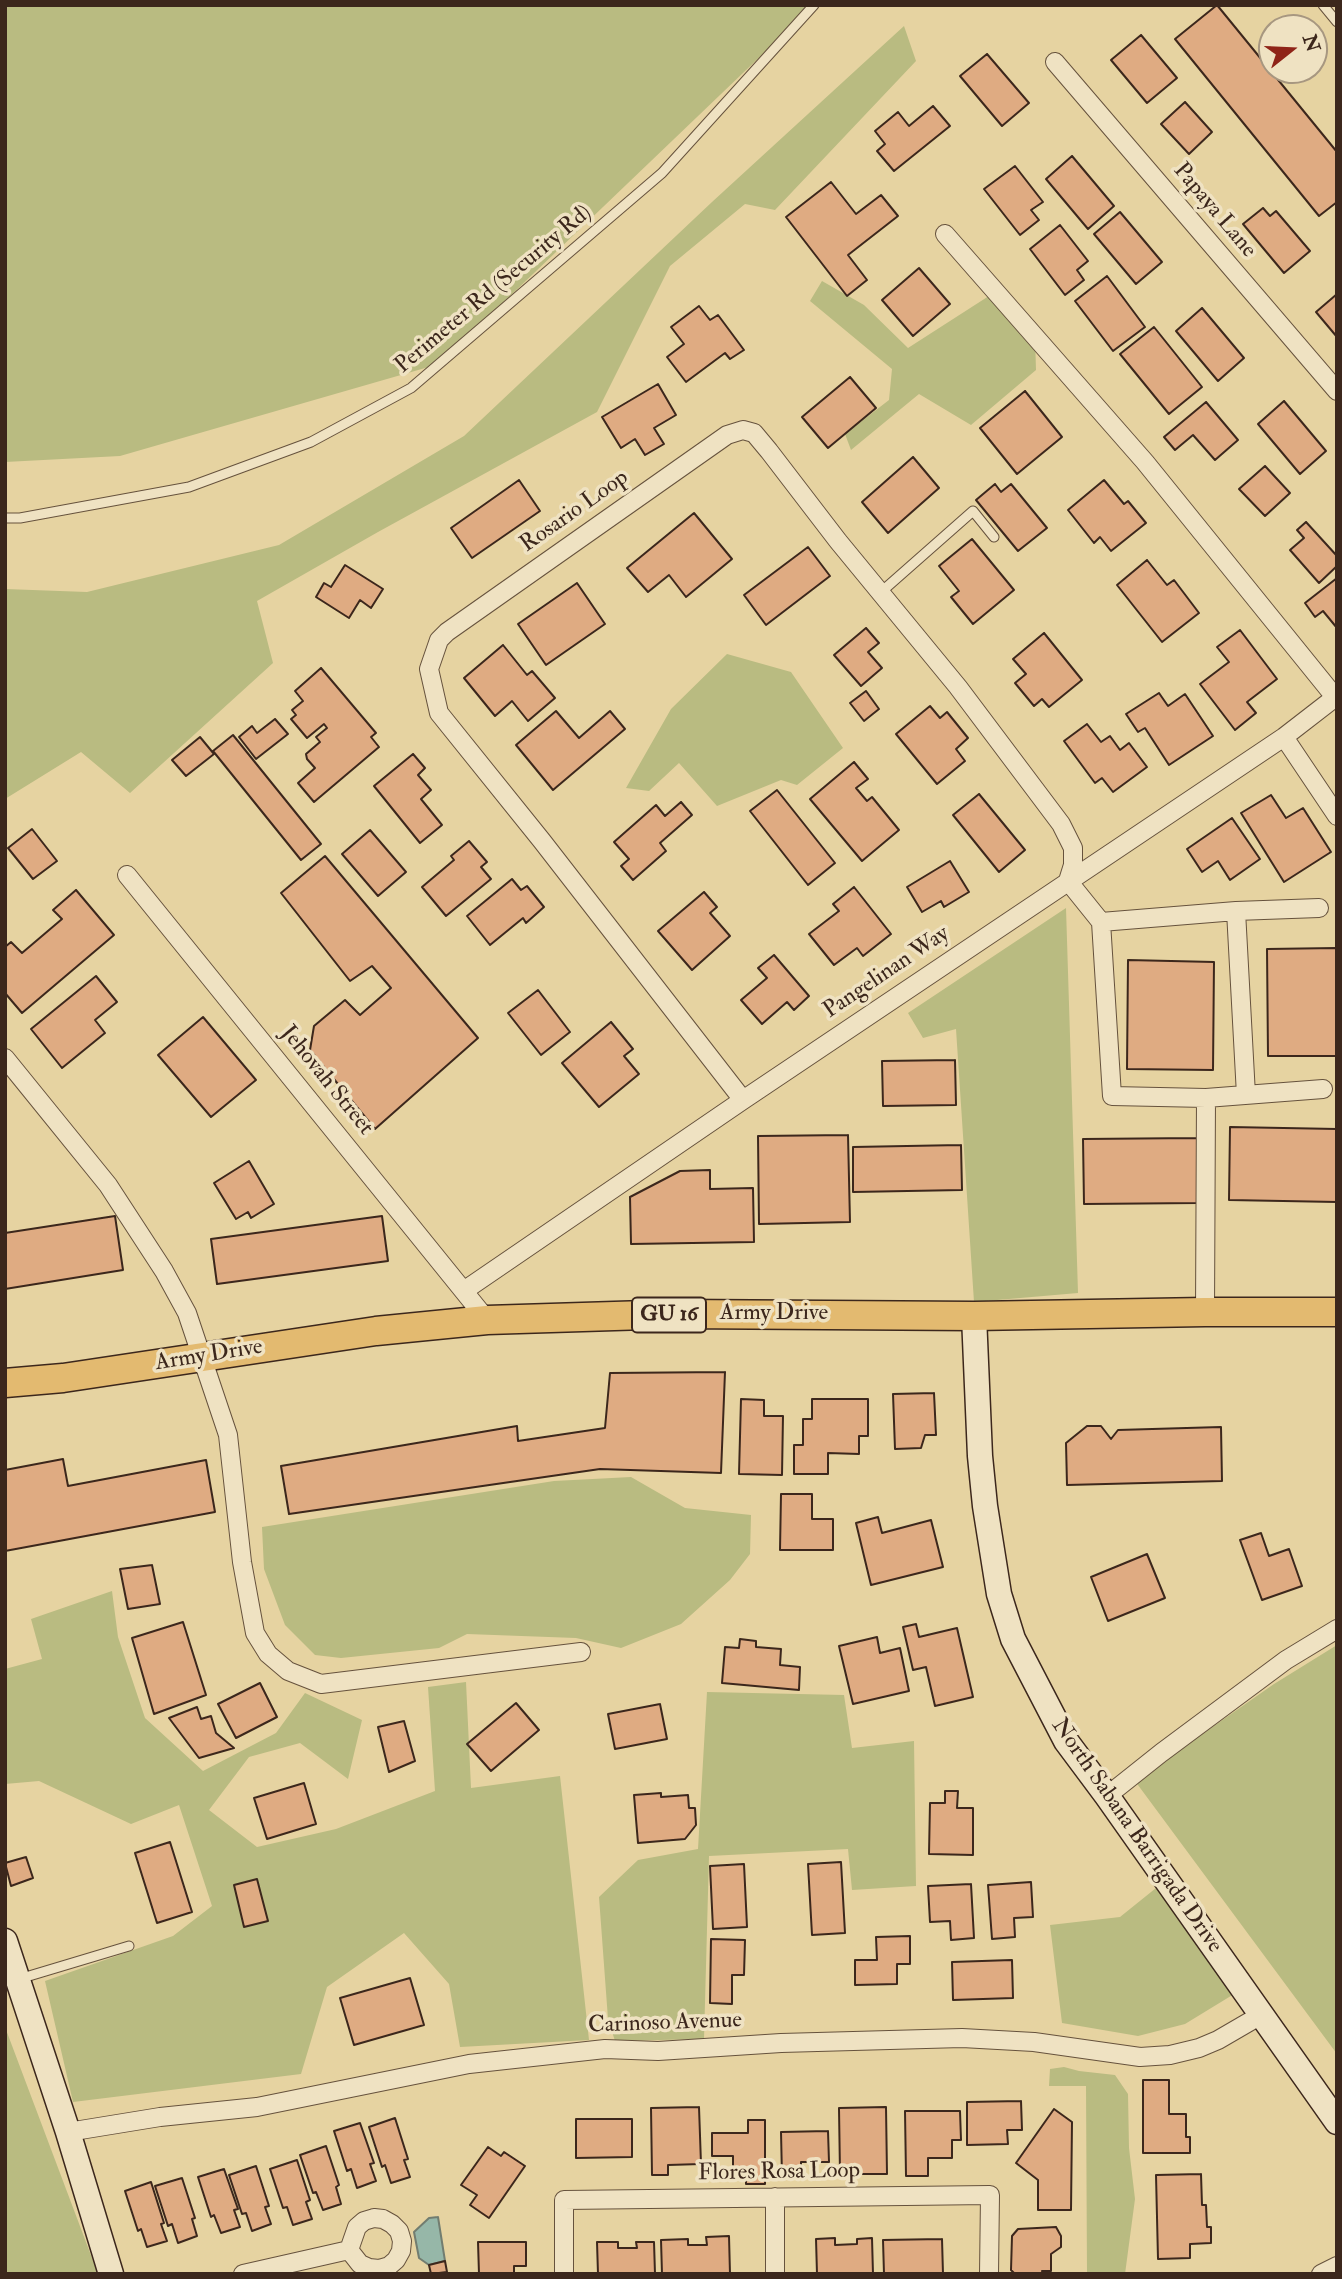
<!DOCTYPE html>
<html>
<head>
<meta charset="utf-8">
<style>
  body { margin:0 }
  #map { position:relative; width:1342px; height:2279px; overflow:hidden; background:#e6d3a1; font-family:"IM FELL Double Pica",serif }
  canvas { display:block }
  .frame { position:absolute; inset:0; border:7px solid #3c271c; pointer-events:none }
  .north { position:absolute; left:1258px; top:14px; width:70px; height:70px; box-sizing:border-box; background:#efe2c2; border:2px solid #a79780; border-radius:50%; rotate:72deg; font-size:19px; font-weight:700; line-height:28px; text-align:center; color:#3c271c }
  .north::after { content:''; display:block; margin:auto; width:24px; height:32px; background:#8f2418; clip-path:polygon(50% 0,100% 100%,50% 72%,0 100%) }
</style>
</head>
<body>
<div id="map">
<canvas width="1342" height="2279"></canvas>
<div class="frame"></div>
<div class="north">N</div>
</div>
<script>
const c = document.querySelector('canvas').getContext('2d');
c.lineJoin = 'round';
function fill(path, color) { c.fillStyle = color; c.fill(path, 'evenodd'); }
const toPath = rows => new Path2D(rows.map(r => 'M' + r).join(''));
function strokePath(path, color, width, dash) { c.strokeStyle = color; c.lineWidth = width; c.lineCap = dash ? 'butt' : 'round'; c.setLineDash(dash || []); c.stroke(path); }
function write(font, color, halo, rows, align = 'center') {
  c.font = font + ' "IM FELL Double Pica",serif'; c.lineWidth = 7; c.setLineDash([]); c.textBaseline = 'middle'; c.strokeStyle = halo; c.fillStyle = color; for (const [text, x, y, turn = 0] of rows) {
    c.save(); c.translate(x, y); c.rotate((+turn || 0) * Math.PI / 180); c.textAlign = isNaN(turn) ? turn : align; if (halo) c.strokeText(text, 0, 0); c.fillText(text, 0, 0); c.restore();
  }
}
fill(toPath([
  [5,5,814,5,439,364,120,456,5,462],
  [904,26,916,61,775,210,745,204,670,266,597,412,378,532,257,601,273,663,130,793,81,752,5,799,5,589,87,592,279,545,464,436,712,202],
  [822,281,864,305,908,348,992,294,1035,337,1036,370,971,425,919,394,851,450,845,434,889,400,892,369,810,301],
  [727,654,791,672,843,748,797,785,781,780,717,806,679,763,649,791,626,788,671,709],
  [1066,908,1078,1293,974,1302,956,1029,923,1038,908,1013],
  [631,1477,685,1508,751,1515,750,1554,730,1580,681,1624,621,1648,576,1638,467,1634,439,1648,341,1658,315,1655,285,1625,264,1569,262,1527,554,1481],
  [112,1591,118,1637,145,1718,203,1771,276,1733,305,1693,362,1720,348,1779,300,1743,249,1757,209,1810,257,1847,336,1829,435,1791,428,1687,466,1682,471,1788,560,1776,589,2040,460,2047,449,1984,404,1933,327,1987,301,2074,73,2102,45,1981,173,1936,212,1906,179,1805,131,1824,39,1781,5,1784,5,1669,42,1659,31,1619],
  [1337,1645,1337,2054,1135,1781,1274,1684],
  [707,1692,844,1695,852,1748,914,1741,916,1886,852,1890,848,1849,709,1856,704,2039,615,2041,608,2019,599,1897,638,1860,698,1849],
  [1161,1884,1239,1991,1185,2024,1138,2036,1062,2023,1050,1925,1120,1917],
  [5,2027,98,2274,5,2274],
  [1064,2067,1079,2071,1115,2075,1128,2094,1129,2148,1135,2199,1125,2274,1087,2274,1086,2086,1049,2086,1050,2069]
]), '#b9bb81');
const water = toPath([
  [438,2217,445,2261,429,2265,419,2258,414,2232,429,2218,438,2217]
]);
fill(water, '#96b7a8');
strokePath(water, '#727d70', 2);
const building = toPath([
  [1217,5,1337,152,1337,202,1319,216,1175,39,1217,5],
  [1141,35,1177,78,1147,103,1111,60,1141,35],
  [987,54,1029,103,1002,126,960,76,987,54],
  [1185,102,1212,132,1189,154,1161,124,1185,102],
  [933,106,950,126,894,171,877,151,885,144,875,131,898,112,909,126,933,106],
  [1072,156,1114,206,1088,229,1046,179,1072,156],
  [1015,166,1043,202,1031,210,1039,220,1020,235,984,189,1015,166],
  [831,182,856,214,881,195,898,216,848,255,867,280,847,296,786,217,831,182],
  [1263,208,1270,216,1276,211,1310,251,1284,273,1243,224,1263,208],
  [1120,212,1162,262,1136,284,1094,234,1120,212],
  [1060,225,1088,261,1077,270,1084,280,1065,295,1030,249,1060,225],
  [919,268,950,304,913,336,882,300,919,268],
  [1107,276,1145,327,1113,351,1075,301,1107,276],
  [1337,294,1337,337,1316,312,1337,294],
  [699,306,710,320,718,315,744,350,730,359,725,353,686,382,667,357,684,344,671,327,699,306],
  [1202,308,1244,358,1218,381,1176,331,1202,308],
  [1154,327,1202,387,1169,414,1120,354,1154,327],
  [850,377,876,408,828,448,802,417,850,377],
  [658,384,676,415,654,428,664,444,645,455,635,439,621,448,602,417,658,384],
  [1025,391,1062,437,1017,474,980,428,1025,391],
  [1284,401,1326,451,1300,474,1258,424,1284,401],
  [1206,402,1238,440,1215,460,1193,435,1175,450,1164,437,1206,402],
  [913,457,939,488,888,533,862,502,913,457],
  [1265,466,1290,493,1265,516,1239,489,1265,466],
  [519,480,540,511,472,558,451,528,519,480],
  [1104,480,1124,504,1128,501,1146,523,1111,551,1100,537,1094,543,1068,510,1104,480],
  [995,484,1001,492,1011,484,1047,528,1018,551,976,500,995,484],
  [694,513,732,559,686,597,669,575,648,592,627,568,694,513],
  [1306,522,1337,556,1337,566,1319,583,1290,550,1304,538,1297,530,1306,522],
  [972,539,1014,590,973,624,951,597,959,591,939,566,972,539],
  [808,547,830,576,766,625,744,595,808,547],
  [1147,560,1167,585,1174,580,1199,613,1162,642,1117,585,1147,560],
  [345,565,383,589,371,608,360,600,349,618,316,597,324,583,331,587,345,565],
  [1337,578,1337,628,1323,611,1315,617,1305,603,1337,578],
  [577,583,605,624,546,665,518,624,577,583],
  [866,628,879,643,868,652,882,668,861,686,834,655,866,628],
  [1240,630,1277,679,1247,702,1256,713,1235,730,1200,684,1229,662,1217,647,1240,630],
  [1044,633,1082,680,1049,707,1042,699,1034,706,1015,683,1026,674,1013,659,1044,633],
  [503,645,527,675,532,671,555,698,528,721,512,701,495,716,464,678,503,645],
  [321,668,376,733,371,737,379,747,314,802,298,783,315,768,307,759,306,754,320,742,316,737,327,728,324,724,307,738,291,719,296,715,292,710,303,701,295,691,321,668],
  [866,691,879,709,864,721,850,703,866,691],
  [1159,693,1168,706,1185,694,1213,736,1169,765,1145,728,1138,732,1126,714,1159,693],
  [930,706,940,718,947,712,968,738,956,749,965,761,937,784,896,734,930,706],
  [556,711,579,738,610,711,625,729,553,790,516,745,556,711],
  [275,719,288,734,256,759,239,737,252,726,257,733,275,719],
  [1087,724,1101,742,1110,736,1120,750,1129,743,1147,767,1113,792,1102,778,1095,783,1064,741,1087,724],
  [233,735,321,844,301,860,213,751,233,735],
  [200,737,214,754,186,776,172,760,200,737],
  [413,754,425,768,418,775,431,790,421,799,442,825,420,843,374,786,413,754],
  [854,762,868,779,856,788,867,801,872,797,899,830,862,861,810,799,854,762],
  [777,790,835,863,808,885,750,811,777,790],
  [979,794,1025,850,999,872,953,815,979,794],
  [1271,795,1286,818,1303,808,1331,852,1284,882,1241,813,1271,795],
  [681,802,692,815,660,843,666,851,633,880,621,866,629,859,614,842,656,805,665,816,681,802],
  [1232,818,1260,859,1230,880,1218,861,1202,872,1187,849,1232,818],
  [32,829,57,861,33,879,8,848,32,829],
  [370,830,406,872,378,896,342,854,370,830],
  [469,841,487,862,481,867,491,879,446,916,422,887,454,860,451,856,469,841],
  [325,856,478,1038,375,1129,310,1050,314,1026,345,1000,360,1015,391,988,372,966,350,981,281,893,325,856],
  [950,861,969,892,944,907,941,901,922,912,907,887,950,861],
  [512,879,521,890,527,886,544,907,526,923,523,918,490,945,467,916,512,879],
  [854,887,891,934,863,956,857,948,834,965,809,934,839,911,833,904,854,887],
  [76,890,114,935,22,1013,5,993,5,947,11,942,22,953,62,919,53,910,76,890],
  [704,892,717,907,710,913,730,936,692,970,658,931,704,892],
  [1337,948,1337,1056,1268,1056,1267,949,1337,948],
  [774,955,809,996,794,1010,787,1002,762,1024,741,1000,767,978,758,968,774,955],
  [1128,960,1214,962,1213,1070,1127,1069,1128,960],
  [96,976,117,1002,95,1020,105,1033,62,1068,31,1029,96,976],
  [538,990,570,1032,541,1055,508,1013,538,990],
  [203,1017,256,1080,211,1117,158,1055,203,1017],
  [611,1022,633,1049,624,1056,639,1074,599,1107,562,1063,611,1022],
  [955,1060,956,1105,883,1106,882,1061,955,1060],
  [1230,1127,1337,1129,1337,1202,1229,1200,1230,1127],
  [848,1135,850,1222,759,1224,758,1136,848,1135],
  [1197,1138,1198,1203,1084,1204,1083,1139,1197,1138],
  [961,1145,962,1190,853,1192,853,1147,961,1145],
  [249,1161,274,1204,251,1218,248,1212,236,1219,214,1183,249,1161],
  [710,1170,710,1189,753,1188,754,1242,631,1244,630,1197,680,1171,710,1170],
  [115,1216,123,1270,5,1289,5,1233,115,1216],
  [382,1216,388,1261,217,1284,211,1239,382,1216],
  [725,1372,721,1473,600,1469,289,1514,281,1466,517,1426,518,1441,605,1428,610,1373,725,1372],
  [934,1393,936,1435,925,1435,921,1448,895,1449,893,1394,934,1393],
  [741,1399,764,1400,764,1416,783,1416,782,1475,739,1474,741,1399],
  [812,1399,868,1399,868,1436,859,1436,859,1454,828,1453,828,1474,794,1474,794,1445,803,1445,803,1419,812,1419,812,1399],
  [1087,1426,1101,1426,1111,1439,1118,1430,1221,1427,1222,1481,1067,1485,1066,1443,1087,1426],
  [63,1459,68,1486,206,1460,215,1512,5,1551,5,1470,63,1459],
  [781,1494,812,1494,812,1519,833,1519,833,1550,780,1550,781,1494],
  [878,1517,882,1533,931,1520,943,1567,871,1585,856,1523,878,1517],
  [1261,1533,1269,1556,1289,1549,1302,1586,1262,1600,1240,1540,1261,1533],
  [1147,1554,1165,1598,1108,1621,1091,1577,1147,1554],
  [152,1565,160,1604,128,1609,120,1569,152,1565],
  [183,1622,206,1695,154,1714,132,1638,183,1622],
  [916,1624,919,1637,957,1628,973,1697,935,1706,926,1667,913,1670,903,1627,916,1624],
  [877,1637,880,1653,900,1648,909,1691,853,1704,839,1646,877,1637],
  [740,1639,756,1641,756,1647,781,1649,780,1665,800,1667,799,1690,722,1683,725,1647,739,1648,740,1639],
  [260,1683,277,1717,236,1738,218,1704,260,1683],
  [516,1703,539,1730,491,1771,467,1744,516,1703],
  [660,1704,667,1739,615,1749,608,1714,660,1704],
  [197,1707,201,1719,211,1716,216,1733,234,1748,199,1758,169,1718,197,1707],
  [404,1721,415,1761,389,1772,378,1727,404,1721],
  [304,1783,316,1824,267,1839,254,1798,304,1783],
  [945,1791,958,1791,957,1808,973,1808,973,1855,929,1854,930,1803,945,1803,945,1791],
  [661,1793,661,1797,688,1795,689,1808,695,1808,696,1825,685,1839,638,1843,634,1795,661,1793],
  [170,1842,192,1912,157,1923,135,1853,170,1842],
  [26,1857,33,1878,11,1886,5,1863,26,1857],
  [841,1862,845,1933,812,1935,808,1864,841,1862],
  [744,1864,747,1927,713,1929,710,1866,744,1864],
  [257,1879,268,1921,244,1927,234,1885,257,1879],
  [1031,1882,1033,1917,1014,1918,1015,1937,992,1939,988,1885,1031,1882],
  [971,1884,974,1938,951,1940,950,1921,930,1922,928,1886,971,1884],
  [910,1936,910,1964,897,1964,897,1984,855,1985,855,1960,877,1960,876,1937,910,1936],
  [711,1939,745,1940,744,1975,732,1975,732,2004,710,2003,711,1939],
  [1012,1960,1013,1998,953,2000,952,1962,1012,1960],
  [410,1978,424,2025,354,2045,340,1998,410,1978],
  [1143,2080,1169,2080,1169,2114,1186,2114,1186,2137,1190,2137,1190,2153,1143,2153,1143,2080],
  [1021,2101,1022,2130,1007,2130,1008,2144,967,2145,967,2102,1021,2101],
  [699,2107,701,2164,668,2165,668,2175,652,2175,651,2108,699,2107],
  [886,2107,887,2174,840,2174,839,2108,886,2107],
  [1054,2109,1072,2122,1071,2210,1038,2210,1038,2180,1016,2163,1054,2109],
  [905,2111,960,2111,961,2140,952,2140,952,2158,928,2158,928,2176,906,2176,905,2111],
  [395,2118,408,2159,404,2160,410,2177,391,2183,385,2165,382,2167,369,2127,395,2118],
  [576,2119,632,2119,632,2157,576,2158,576,2119],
  [748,2120,765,2120,765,2184,746,2184,746,2173,733,2173,733,2156,712,2156,712,2133,748,2133,748,2120],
  [360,2123,374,2163,370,2164,376,2181,357,2188,351,2169,347,2171,334,2131,360,2123],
  [828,2131,829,2162,801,2162,801,2176,782,2177,781,2132,828,2131],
  [326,2146,339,2185,336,2187,341,2204,323,2210,316,2192,313,2193,300,2155,326,2146],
  [488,2147,501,2156,504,2152,525,2166,489,2218,470,2205,477,2195,461,2185,488,2147],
  [297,2160,310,2200,306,2202,312,2219,293,2225,287,2207,283,2208,270,2169,297,2160],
  [256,2166,269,2206,265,2207,271,2224,252,2231,246,2213,242,2214,229,2175,256,2166],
  [224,2169,238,2209,234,2210,240,2227,221,2233,214,2215,211,2217,198,2177,224,2169],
  [1201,2174,1202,2205,1206,2205,1207,2227,1211,2227,1211,2243,1190,2244,1190,2258,1158,2259,1156,2175,1201,2174],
  [182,2178,195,2218,192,2219,197,2236,178,2243,172,2224,168,2226,155,2186,182,2178],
  [151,2182,164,2223,161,2224,167,2241,147,2247,141,2229,138,2231,125,2191,151,2182],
  [1056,2227,1061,2236,1061,2247,1051,2254,1051,2271,1042,2271,1043,2274,1015,2274,1011,2270,1012,2236,1018,2229,1056,2227],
  [729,2236,730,2274,662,2274,661,2240,688,2239,688,2245,707,2245,706,2237,729,2236],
  [835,2238,835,2245,857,2244,857,2239,872,2238,873,2274,817,2274,816,2239,835,2238],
  [942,2239,943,2274,884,2274,883,2240,942,2239],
  [478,2242,526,2242,526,2266,514,2266,514,2274,479,2274,478,2242],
  [597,2242,618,2242,618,2248,637,2248,636,2242,654,2242,655,2274,598,2274,597,2242],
  [445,2261,447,2272,431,2274,429,2265,445,2261]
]);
fill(building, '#dfab82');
strokePath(building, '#3c271c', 2);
const service = toPath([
  [1323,5,1337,22],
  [5,518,20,518,189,487,311,442,411,388,662,173,814,5],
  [880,593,973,511,994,537],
  [19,1979,129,1946]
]);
const minor = toPath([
  [1055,62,1337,391],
  [945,234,1145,462,1335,697],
  [1284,737,1337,816],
  [127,875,487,1320],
  [1236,911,1246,1095],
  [1101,922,1236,911,1319,908],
  [5,1058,108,1185,164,1271,187,1313,228,1435,242,1562,255,1633,268,1654,288,1671,321,1684,581,1652],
  [743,1100,542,841,439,713,429,669,439,640,447,632,727,435,743,430,754,433,769,451,838,541,958,687,1061,824,1073,848,1073,865,1068,881,1101,922,1112,1096,1206,1098,1323,1089],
  [465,1290,743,1100,1284,737,1337,696],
  [1205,1312,1206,1098],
  [1107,1796,1161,1753,1286,1660,1337,1629],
  [68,2132,160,2117,257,2107,469,2064,605,2049,658,2051,781,2043,962,2038,1034,2042,1140,2057,1170,2055,1199,2048,1218,2040,1261,2015],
  [775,2197,775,2274],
  [374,2218,383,2219,392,2224,399,2231,402,2241,401,2251,396,2260,389,2266,379,2269,369,2268,360,2264,349,2250,357,2227,364,2221,374,2218],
  [243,2274,349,2250],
  [564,2274,564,2200,990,2195,989,2274],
  [1321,2274,1337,2266]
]);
const secondary = toPath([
  [974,1316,980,1456,985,1506,999,1594,1013,1639,1066,1741,1107,1796,1337,2122],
  [5,1941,68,2132,111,2274]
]);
const primary = toPath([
  [5,1383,63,1378,376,1331,487,1320,678,1314,974,1316,1205,1312,1337,1312]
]);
strokePath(service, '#66523d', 11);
strokePath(minor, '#66523d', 20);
strokePath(secondary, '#3c271c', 27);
strokePath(primary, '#3c271c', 31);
strokePath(service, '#efe2c2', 9);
strokePath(minor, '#efe2c2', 18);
strokePath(secondary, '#efe2c2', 24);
strokePath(primary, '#e3ba70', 28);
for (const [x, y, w] of [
  [669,1315,74]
]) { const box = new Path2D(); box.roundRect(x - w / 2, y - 17.5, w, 35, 5); c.fillStyle = '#efe2c2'; c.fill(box); strokePath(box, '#3c271c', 2); }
write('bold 21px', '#3c271c', null, [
  ["GU 16",669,1315]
]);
write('23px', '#3c271c', '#efe2c2', [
  ["Papaya Lane",1214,211,50],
  ["Perimeter Rd (Security Rd)",494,290,-40],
  ["Rosario Loop",575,512,-35],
  ["Pangelinan Way",887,973,-34],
  ["Jehovah Street",326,1081,51],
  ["Army Drive",774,1314],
  ["Army Drive",209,1356,-9],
  ["North Sabana Barrigada Drive",1136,1836,55],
  ["Carinoso Avenue",665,2024,-2],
  ["Flores Rosa Loop",779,2173,-1]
]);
</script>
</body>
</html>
